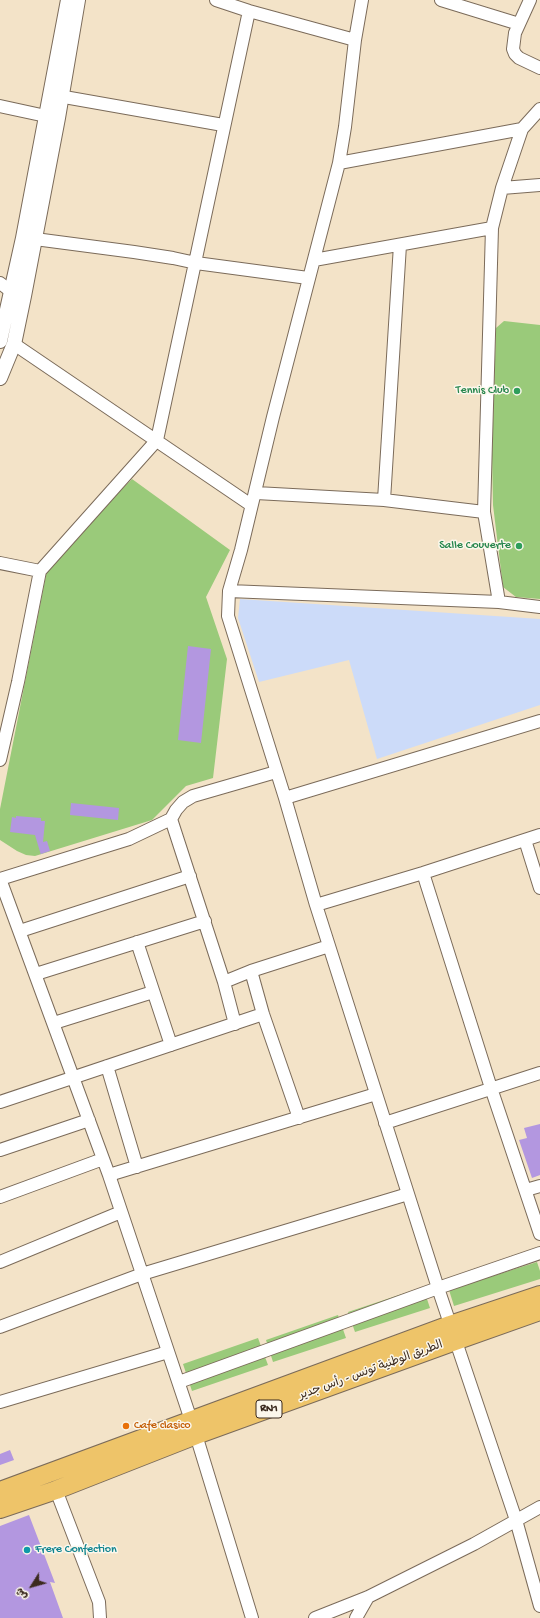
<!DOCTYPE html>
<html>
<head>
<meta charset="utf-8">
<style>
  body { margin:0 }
  #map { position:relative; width:540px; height:1618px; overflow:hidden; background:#f3e3c8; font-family:"Gochi Hand","Playpen Sans Arabic",sans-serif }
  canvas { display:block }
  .north { position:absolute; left:12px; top:1566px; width:40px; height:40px; -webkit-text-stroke:3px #fbf7ec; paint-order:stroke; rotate:233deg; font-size:11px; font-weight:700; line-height:16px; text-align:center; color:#3b2a1e }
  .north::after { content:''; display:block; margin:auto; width:14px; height:18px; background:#3b2a1e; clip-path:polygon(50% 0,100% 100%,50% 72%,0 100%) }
</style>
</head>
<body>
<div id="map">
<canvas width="540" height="1618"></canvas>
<div class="north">ش</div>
</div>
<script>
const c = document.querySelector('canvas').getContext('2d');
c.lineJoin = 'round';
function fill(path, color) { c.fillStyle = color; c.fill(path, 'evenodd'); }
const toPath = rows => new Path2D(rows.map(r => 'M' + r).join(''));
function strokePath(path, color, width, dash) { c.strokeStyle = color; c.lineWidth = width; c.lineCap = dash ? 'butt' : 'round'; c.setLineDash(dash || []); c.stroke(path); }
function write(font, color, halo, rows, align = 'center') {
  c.font = font + ' "Gochi Hand","Playpen Sans Arabic",sans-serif'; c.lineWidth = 3; c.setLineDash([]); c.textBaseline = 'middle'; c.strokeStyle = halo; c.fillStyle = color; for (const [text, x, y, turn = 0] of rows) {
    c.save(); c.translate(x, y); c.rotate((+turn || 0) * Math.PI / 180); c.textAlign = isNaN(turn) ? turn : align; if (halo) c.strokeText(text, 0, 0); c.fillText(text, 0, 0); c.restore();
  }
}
fill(toPath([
  [240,599,540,619,540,705,377,759,349,660,259,682,238,618]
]), '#ccdbf9');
fill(toPath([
  [504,321,540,325,540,599,516,597,503,587,493,505,492,455,496,328],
  [132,479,230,550,206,597,227,659,213,778,186,786,152,820,35,856,26,855,17,851,0,840,0,809,48,565],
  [537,1262,540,1271,540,1279,454,1306,449,1290],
  [423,1287,430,1308,355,1332,348,1312],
  [338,1315,346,1338,273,1362,266,1340],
  [258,1338,268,1365,192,1391,183,1364]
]), '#9aca7a');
fill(toPath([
  [188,646,211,649,201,743,178,740],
  [71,803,119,808,118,820,70,815],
  [16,816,41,818,41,821,45,821,43,842,47,841,50,851,41,854,41,855,35,835,10,832,12,817,16,818],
  [540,1124,540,1175,532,1178,519,1140,527,1138,524,1128],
  [10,1450,14,1460,0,1465,0,1454],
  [29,1515,55,1583,50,1582,63,1618,0,1618,0,1526]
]), '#b397e0');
const minor = toPath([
  [216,0,249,11,355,40],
  [362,0,355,40,345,127,339,163,273,417,241,550,229,591,228,616,285,798,316,905,438,1288,516,1520,540,1606],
  [441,0,519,24],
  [530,0,515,33,513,49,515,54,519,58,540,68],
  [53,95,223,125],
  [0,106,55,118],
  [339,163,522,129],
  [502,188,540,185],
  [35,239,134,252,173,258,196,263,308,278],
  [314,260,492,228],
  [0,283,17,296],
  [14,344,251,505],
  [256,493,384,500,484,512],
  [384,500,400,245],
  [0,563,40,571],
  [229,591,499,602,540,607],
  [499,602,484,512,492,228,502,188,522,129,540,109],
  [0,760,18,682,40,571,157,440,249,11],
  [285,798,540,721],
  [171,819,224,982,235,1024],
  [525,840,540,888],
  [423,873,491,1088,540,1234],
  [0,879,109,1175,196,1435,252,1618],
  [0,879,129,839,171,819,176,810,183,802,193,796,276,772],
  [316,905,423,873,540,835],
  [20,931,190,876],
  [137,942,171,1045],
  [251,971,263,1014,299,1118],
  [36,974,205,921],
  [224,982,251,971,329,946],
  [54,1023,153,992],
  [107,1066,137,1167],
  [0,1102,263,1014],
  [385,1123,540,1073],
  [0,1150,89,1120],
  [109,1175,376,1094],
  [526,1190,540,1186],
  [0,1197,103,1159],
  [0,1262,121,1212],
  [0,1327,142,1274,408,1194],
  [179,1382,438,1288,540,1253],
  [0,1402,168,1352],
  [56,1490,99,1602,100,1618],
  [315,1618,368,1597,474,1544,540,1507],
  [356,1618,368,1597]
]);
const tertiary = toPath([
  [0,341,23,238,68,0],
  [0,378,14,344,24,296,58,118,78,0]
]);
const primary = toPath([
  [0,1491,450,1325,540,1295],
  [0,1509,56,1490,196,1435,455,1341,540,1311]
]);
strokePath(minor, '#7b6b5a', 14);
strokePath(tertiary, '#7b6b5a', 16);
strokePath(primary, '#7b6b5a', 20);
strokePath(minor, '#fff', 12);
strokePath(tertiary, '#fff', 14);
strokePath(primary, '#eec469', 18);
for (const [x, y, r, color] of [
  [517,391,4,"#2e9e5b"],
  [519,546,4,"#2e9e5b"],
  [126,1426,4,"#e8710a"],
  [27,1550,4,"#0f9aa8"]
]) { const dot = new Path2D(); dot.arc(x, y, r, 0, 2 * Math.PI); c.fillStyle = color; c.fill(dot); strokePath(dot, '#fbf7ec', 1.5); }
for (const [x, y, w] of [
  [269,1409,26]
]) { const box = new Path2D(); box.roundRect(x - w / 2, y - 9, w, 18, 3); c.fillStyle = '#fbf7ec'; c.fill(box); strokePath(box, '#3b2a1e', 1); }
write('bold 11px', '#3b2a1e', null, [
  ["RN1",269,1409]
]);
write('12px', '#27864d', '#fbf7ec', [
  ["Tennis Club",509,391],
  ["Salle Couverte",511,546]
], 'right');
write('12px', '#3b2a1e', '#fbf7ec', [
  ["الطريق الوطنية تونس - رأس جدير",371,1371,-20]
]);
write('12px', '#c56008', '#fbf7ec', [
  ["Cafe clasico",134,1426]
], 'left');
write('12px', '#0d838f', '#fbf7ec', [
  ["Frere Confection",35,1550]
], 'left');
</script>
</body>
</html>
